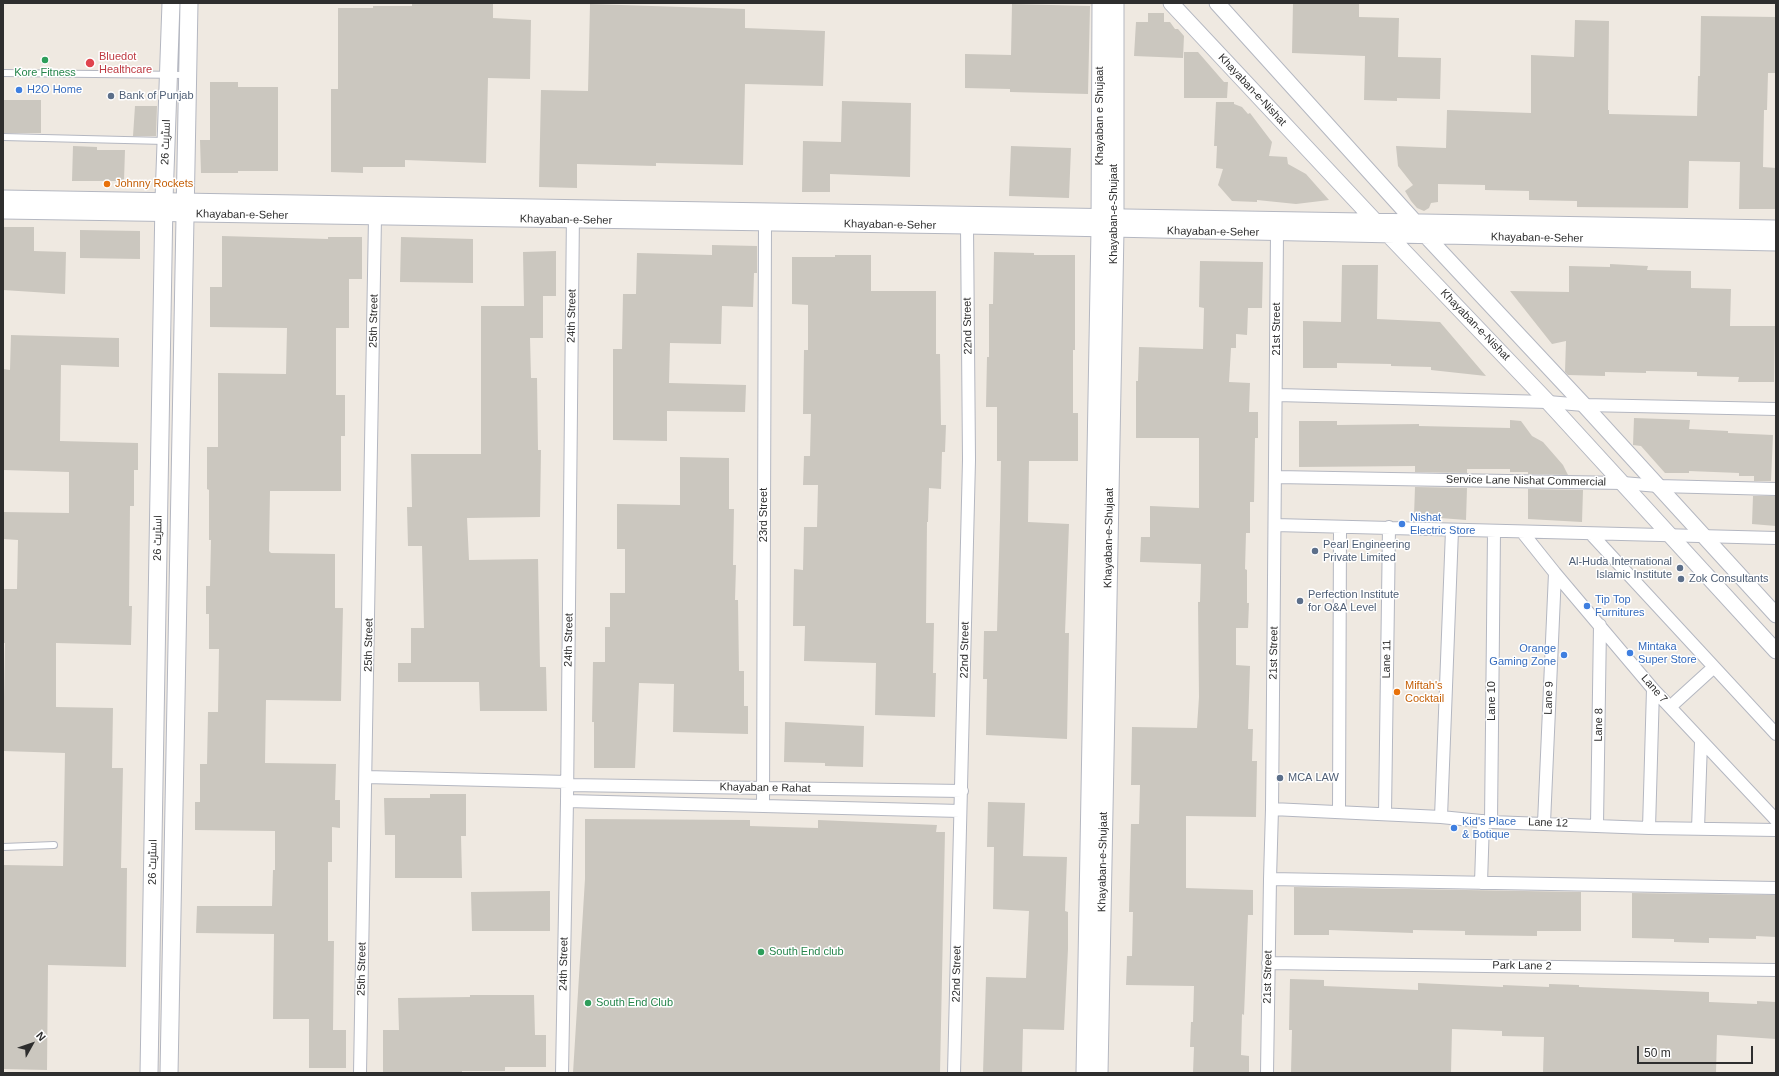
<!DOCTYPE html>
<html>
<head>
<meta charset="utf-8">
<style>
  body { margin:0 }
  #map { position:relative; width:1779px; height:1076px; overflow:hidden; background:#efe9e1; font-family:Arial,sans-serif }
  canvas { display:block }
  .frame { position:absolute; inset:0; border:4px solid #2e2e2e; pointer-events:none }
  .north { position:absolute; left:12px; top:1024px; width:40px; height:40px; -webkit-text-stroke:3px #fff; paint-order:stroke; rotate:50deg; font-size:11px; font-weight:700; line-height:16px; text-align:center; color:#2e2e2e }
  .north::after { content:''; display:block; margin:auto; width:14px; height:18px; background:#2e2e2e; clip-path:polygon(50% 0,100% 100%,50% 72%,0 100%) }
  .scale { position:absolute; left:1637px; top:1046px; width:116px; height:18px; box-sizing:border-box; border:2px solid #2e2e2e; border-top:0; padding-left:5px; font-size:12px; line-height:14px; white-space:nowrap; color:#2e2e2e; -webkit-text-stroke:3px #fff; paint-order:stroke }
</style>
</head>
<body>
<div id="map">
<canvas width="1779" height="1076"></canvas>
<div class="frame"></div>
<div class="north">N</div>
<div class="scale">50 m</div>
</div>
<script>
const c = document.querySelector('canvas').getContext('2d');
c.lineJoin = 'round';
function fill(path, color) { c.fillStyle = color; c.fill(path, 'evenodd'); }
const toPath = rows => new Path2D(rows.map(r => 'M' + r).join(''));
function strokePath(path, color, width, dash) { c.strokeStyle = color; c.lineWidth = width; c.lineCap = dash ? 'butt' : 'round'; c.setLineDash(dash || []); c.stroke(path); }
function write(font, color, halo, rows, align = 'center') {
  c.font = font + ' Arial,Cairo,sans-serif'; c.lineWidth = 3; c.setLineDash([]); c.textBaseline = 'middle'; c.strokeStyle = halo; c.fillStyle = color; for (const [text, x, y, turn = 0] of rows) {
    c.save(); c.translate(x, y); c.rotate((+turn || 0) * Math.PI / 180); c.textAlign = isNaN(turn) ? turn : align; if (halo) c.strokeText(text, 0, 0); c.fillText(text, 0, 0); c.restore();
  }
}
fill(toPath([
  [412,3,493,3,493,18,531,20,530,79,488,78,486,163,405,160,405,167,363,167,363,173,331,172,331,89,338,89,338,8,373,8,373,6,412,6],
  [1293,3,1359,3,1359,17,1399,18,1398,57,1441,58,1440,99,1397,98,1397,101,1364,100,1365,56,1292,53],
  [590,4,745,9,745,28,825,31,823,86,745,84,743,165,656,163,656,166,577,164,577,188,539,187,541,90,588,91],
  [1012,4,1090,6,1088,94,1010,92,1010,89,965,88,965,54,1011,55],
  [1148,13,1164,13,1164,22,1170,22,1175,29,1178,29,1184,36,1183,58,1134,56,1136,22,1148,22],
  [1701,16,1776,17,1776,73,1768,73,1767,110,1764,110,1763,167,1776,168,1776,209,1739,209,1740,162,1689,161,1688,208,1577,207,1577,201,1529,200,1529,191,1485,190,1485,185,1438,184,1438,202,1431,203,1429,208,1424,211,1417,208,1411,201,1405,191,1413,185,1398,166,1396,146,1446,148,1447,110,1531,113,1531,55,1574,57,1575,20,1609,21,1608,110,1609,110,1609,114,1697,116,1698,76,1700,76],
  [1184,52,1198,52,1224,82,1228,82,1227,98,1184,98],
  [210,82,238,82,238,87,278,87,278,171,238,171,238,173,201,173,200,140,210,140],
  [3,100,41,100,41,133,3,133],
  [842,101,911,103,910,177,830,174,830,192,802,192,803,141,841,142],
  [1216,102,1234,102,1234,104,1242,107,1248,114,1250,113,1272,142,1269,156,1287,157,1288,164,1306,174,1329,200,1296,204,1257,200,1257,202,1232,201,1218,185,1223,169,1216,168,1217,146,1214,146],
  [135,106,157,106,156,136,133,136],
  [73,146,97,147,97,150,125,150,124,181,72,181],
  [1011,146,1071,148,1069,198,1009,196],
  [3,227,34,227,34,251,66,252,65,294,3,290],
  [80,230,140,231,140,259,80,258],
  [222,236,328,239,328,237,362,237,362,279,349,279,349,328,336,328,336,395,345,395,345,436,341,436,341,491,270,491,269,551,271,553,335,554,335,608,343,608,341,701,266,700,265,763,336,764,335,800,340,800,340,828,332,827,332,862,328,862,328,941,334,941,333,1030,346,1030,346,1068,309,1068,309,1019,273,1019,274,934,196,933,197,906,272,906,273,870,275,870,275,831,195,830,195,802,200,802,200,764,207,764,208,712,218,712,219,649,209,649,209,614,206,614,206,586,210,586,211,540,209,540,209,490,207,489,207,447,218,447,218,373,286,374,287,328,210,327,210,287,222,287],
  [401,237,473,239,473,283,400,282],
  [712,245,757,246,757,273,754,273,753,307,722,306,721,344,670,343,669,383,746,385,745,412,667,411,667,441,613,440,613,349,622,349,623,294,636,294,637,253,712,255],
  [556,251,556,296,543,296,543,338,530,338,531,378,537,378,538,450,541,450,540,517,467,518,469,560,538,559,540,667,546,667,547,711,480,711,479,682,398,682,398,663,411,663,411,628,424,628,422,546,408,546,407,507,412,507,411,454,481,454,481,306,524,306,523,252],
  [994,252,1034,253,1034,255,1075,255,1075,350,1073,350,1073,413,1078,413,1078,461,1029,461,1028,522,1069,524,1065,633,1069,633,1067,739,986,735,987,679,983,679,984,631,997,631,1000,520,1001,461,997,461,997,407,986,407,987,357,989,357,989,304,993,304],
  [835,255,871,255,871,291,936,291,936,354,940,354,941,425,946,425,945,452,942,452,941,489,929,488,928,522,927,522,926,623,934,623,933,673,936,673,935,717,875,715,876,663,804,661,805,626,793,626,794,569,803,570,804,527,817,527,818,485,803,485,804,456,810,456,811,414,803,414,804,350,808,350,808,305,792,304,792,257,835,257],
  [1200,261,1263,262,1262,308,1248,308,1247,335,1236,334,1236,348,1231,348,1229,382,1250,383,1249,412,1258,412,1258,438,1255,438,1254,502,1250,502,1250,533,1246,533,1245,569,1247,570,1247,603,1249,603,1248,628,1236,628,1236,665,1250,666,1248,729,1253,729,1252,761,1257,761,1256,817,1186,816,1186,888,1253,890,1253,915,1248,915,1244,1015,1242,1014,1241,1055,1249,1056,1249,1073,1193,1073,1194,1047,1190,1047,1191,1022,1193,1022,1194,986,1126,985,1127,956,1132,956,1133,912,1129,912,1131,824,1139,824,1140,785,1131,785,1132,727,1197,728,1199,697,1198,602,1200,602,1201,564,1140,562,1141,537,1150,537,1150,506,1199,508,1199,438,1136,438,1136,381,1138,381,1139,347,1203,349,1204,308,1199,307],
  [1610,264,1648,266,1647,270,1691,271,1691,288,1731,289,1730,326,1775,326,1774,382,1738,382,1739,377,1697,376,1697,372,1646,371,1646,373,1605,372,1605,376,1568,375,1565,372,1566,341,1552,344,1510,291,1569,292,1569,266,1610,267],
  [1342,265,1378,265,1377,319,1440,322,1486,376,1431,370,1431,367,1391,366,1391,364,1337,363,1337,368,1303,368,1303,321,1341,322],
  [11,335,119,338,119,367,61,365,60,441,138,443,138,470,134,470,134,506,130,506,129,606,132,606,131,645,56,643,56,707,113,708,112,768,123,768,121,868,127,868,126,967,48,965,47,1070,3,1069,3,865,63,866,65,753,3,751,5,643,3,643,3,589,17,589,18,540,3,539,3,512,69,513,69,472,3,470,3,369,10,370],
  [1634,418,1690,420,1689,429,1728,431,1728,433,1773,435,1771,481,1754,481,1754,476,1739,476,1739,473,1689,471,1689,473,1665,473,1641,446,1633,445],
  [1510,420,1521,421,1532,436,1543,442,1563,465,1568,475,1528,474,1528,472,1510,472,1510,469,1467,469,1467,473,1415,472,1415,466,1299,467,1299,421,1337,421,1337,425,1419,424,1419,426,1510,428],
  [680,457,729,458,729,509,734,509,733,565,736,565,735,600,738,600,739,671,744,671,744,706,748,706,748,734,673,732,674,684,639,683,635,768,594,768,594,722,592,722,593,662,605,662,605,627,610,627,610,593,625,593,625,549,617,549,617,504,680,505],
  [1415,487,1467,488,1466,520,1414,516],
  [1528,489,1583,490,1582,522,1528,519],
  [1753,496,1776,496,1776,526,1752,524],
  [785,722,864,726,863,767,825,766,825,763,784,762],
  [430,794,466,794,466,836,461,836,462,878,395,878,395,835,385,835,384,798,430,798],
  [988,802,1025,803,1023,856,1067,857,1065,911,1068,912,1068,949,1064,1030,1023,1029,1022,1073,983,1073,986,977,1026,978,1029,911,993,909,994,847,987,847],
  [585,819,750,820,750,826,818,828,818,820,937,825,936,832,945,832,940,1073,573,1073,585,879],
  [1294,887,1581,892,1581,931,1537,931,1537,936,1465,935,1465,931,1413,930,1413,933,1329,930,1329,935,1294,935],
  [550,891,550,931,472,931,471,892],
  [1632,893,1776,895,1776,937,1756,936,1756,939,1709,938,1709,943,1674,942,1674,939,1632,938],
  [1290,979,1324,980,1324,986,1418,990,1418,983,1503,987,1503,985,1549,987,1549,984,1579,985,1579,987,1709,992,1709,1002,1757,1004,1757,1001,1776,1002,1776,1039,1717,1035,1716,1073,1543,1073,1544,1037,1502,1036,1502,1031,1452,1029,1451,1073,1291,1073,1292,1030,1289,1030],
  [470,995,534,995,535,1035,546,1035,546,1067,505,1067,505,1071,462,1071,462,1073,383,1073,383,1030,399,1030,398,998,470,997]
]), '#cbc7bf');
const service = toPath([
  [3,73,187,75],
  [3,137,165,141],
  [3,847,54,845]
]);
const minor = toPath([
  [1277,395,1548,402,1584,405,1776,409],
  [1276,477,1623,483,1658,486,1776,489],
  [1275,525,1776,538],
  [1523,533,1555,573,1653,689,1776,820],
  [1591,534,1776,734],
  [1670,707,1714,667],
  [366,777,568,782],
  [568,785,962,791],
  [567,801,960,811],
  [763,806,765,223],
  [1272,809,1441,817,1491,822,1649,828,1776,830],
  [1339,812,1340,527],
  [1385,814,1389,527],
  [1441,817,1452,530],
  [1491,822,1494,532],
  [1544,823,1555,573],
  [1597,825,1600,625],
  [1649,828,1653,689],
  [1698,829,1701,742],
  [1270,879,1776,888],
  [1481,883,1483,821],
  [1268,963,1776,970],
  [360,1073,375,217],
  [562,1073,567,801,573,211],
  [954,1073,969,460,967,226],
  [1267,1073,1270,879,1272,809,1277,233]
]);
const tertiary = toPath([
  [1171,3,1376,222,1548,402,1776,651],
  [1217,3,1415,222,1426,236,1584,405,1776,615],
  [3,198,1776,228],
  [3,211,967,226,1776,243]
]);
const secondary = toPath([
  [149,1073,164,200,171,3],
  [169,1073,189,3],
  [1085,1073,1100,229,1101,3],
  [1099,1073,1115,230,1115,3]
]);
strokePath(service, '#b4b7c1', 8);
strokePath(minor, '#b4b7c1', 14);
strokePath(tertiary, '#b4b7c1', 17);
strokePath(secondary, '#b4b7c1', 19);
strokePath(service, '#fff', 6);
strokePath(minor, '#fff', 12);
strokePath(tertiary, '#fff', 15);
strokePath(secondary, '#fff', 17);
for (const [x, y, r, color] of [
  [45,60,4,"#2e9e5b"],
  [90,63,5,"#e0444e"],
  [19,90,4,"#3f7fe0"],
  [111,96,4,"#5c6f8a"],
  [107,184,4,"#e8710a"],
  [1402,524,4,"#3f7fe0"],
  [1315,551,4,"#5c6f8a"],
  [1680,568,4,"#5c6f8a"],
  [1681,579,4,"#5c6f8a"],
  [1300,601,4,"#5c6f8a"],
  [1587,606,4,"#3f7fe0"],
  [1630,653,4,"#3f7fe0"],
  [1564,655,4,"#3f7fe0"],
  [1397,692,4,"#e8710a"],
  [1280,778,4,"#5c6f8a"],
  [1454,828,4,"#3f7fe0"],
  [761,952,4,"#2e9e5b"],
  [588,1003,4,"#2e9e5b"]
]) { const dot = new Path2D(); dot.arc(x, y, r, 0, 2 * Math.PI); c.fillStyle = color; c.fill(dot); strokePath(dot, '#fff', 1.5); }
write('11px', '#be3a42', '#fff', [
  ["Bluedot",99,57],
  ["Healthcare",99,70]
], 'left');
write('11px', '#27864d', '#fff', [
  ["Kore Fitness",45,73,"center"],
  ["South End club",769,952],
  ["South End Club",596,1003]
], 'left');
write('11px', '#366cbe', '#fff', [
  ["H2O Home",27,90],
  ["Nishat",1410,518],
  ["Electric Store",1410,531],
  ["Tip Top",1595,600],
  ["Furnitures",1595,613],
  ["Mintaka",1638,647],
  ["Super Store",1638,660],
  ["Orange",1556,649,"right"],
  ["Gaming Zone",1556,662,"right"],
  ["Kid's Place",1462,822],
  ["& Botique",1462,835]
], 'left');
write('11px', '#2e2e2e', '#fff', [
  ["Khayaban-e-Nishat",1252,90,47],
  ["Khayaban e Shujaat",1100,116,-90],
  ["اسٹریٹ 26",166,142,-88],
  ["Khayaban-e-Shujaat",1114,214,-90],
  ["Khayaban-e-Seher",242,215,1],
  ["Khayaban-e-Seher",566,220,1],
  ["Khayaban-e-Seher",890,225,1],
  ["Khayaban-e-Seher",1213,232,1],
  ["Khayaban-e-Seher",1537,238,1],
  ["24th Street",572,316,-89],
  ["25th Street",374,321,-89],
  ["Khayaban-e-Nishat",1475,325,46],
  ["22nd Street",968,326,-91],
  ["21st Street",1277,329,-90],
  ["Service Lane Nishat Commercial",1526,481,1],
  ["23rd Street",764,515,-90],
  ["اسٹریٹ 26",158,538,-89],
  ["Khayaban-e-Shujaat",1109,538,-89],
  ["24th Street",569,640,-89],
  ["25th Street",369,645,-89],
  ["22nd Street",965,650,-89],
  ["21st Street",1274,653,-89],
  ["Lane 11",1387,659,-89],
  ["Lane 7",1654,689,49],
  ["Lane 9",1549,698,-88],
  ["Lane 10",1492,701,-90],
  ["Lane 8",1599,725,-89],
  ["Khayaban e Rahat",765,788,1],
  ["Lane 12",1548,823,2],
  ["اسٹریٹ 26",153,862,-89],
  ["Khayaban-e-Shujaat",1103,862,-89],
  ["24th Street",564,964,-89],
  ["Park Lane 2",1522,966,1],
  ["25th Street",362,969,-89],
  ["22nd Street",957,974,-89],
  ["21st Street",1268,977,-89]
]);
write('11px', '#4e5e75', '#fff', [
  ["Bank of Punjab",119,96],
  ["Pearl Engineering",1323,545],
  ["Private Limited",1323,558],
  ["Al-Huda International",1672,562,"right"],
  ["Islamic Institute",1672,575,"right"],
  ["Zok Consultants",1689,579],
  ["Perfection Institute",1308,595],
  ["for O&A Level",1308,608],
  ["MCA LAW",1288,778]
], 'left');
write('11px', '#c56008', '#fff', [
  ["Johnny Rockets",115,184],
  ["Miftah's",1405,686],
  ["Cocktail",1405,699]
], 'left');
</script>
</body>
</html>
